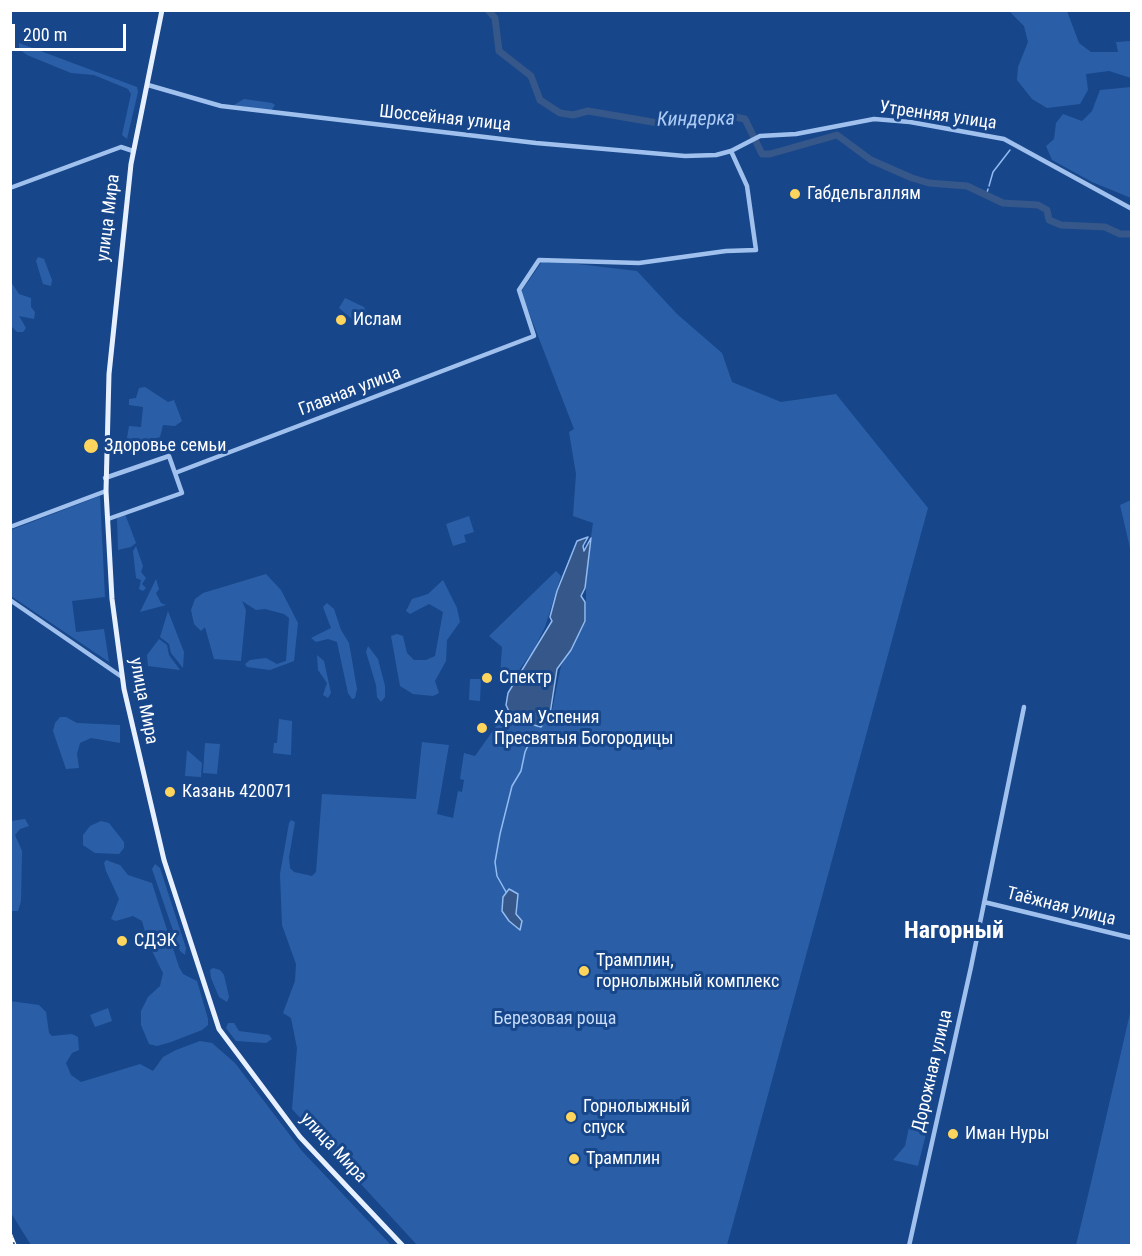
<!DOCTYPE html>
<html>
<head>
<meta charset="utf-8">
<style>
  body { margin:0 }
  #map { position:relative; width:1142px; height:1256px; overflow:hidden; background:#17468a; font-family:"Roboto Condensed",sans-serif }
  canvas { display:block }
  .frame { position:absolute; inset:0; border:12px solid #fff; pointer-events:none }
  .scale { position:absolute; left:12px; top:24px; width:114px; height:27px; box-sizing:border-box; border:3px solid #fff; border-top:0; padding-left:8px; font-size:18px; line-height:21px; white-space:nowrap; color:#fff; -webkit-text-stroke:4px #17468a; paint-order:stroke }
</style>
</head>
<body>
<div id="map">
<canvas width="1142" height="1256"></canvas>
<div class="frame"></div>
<div class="scale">200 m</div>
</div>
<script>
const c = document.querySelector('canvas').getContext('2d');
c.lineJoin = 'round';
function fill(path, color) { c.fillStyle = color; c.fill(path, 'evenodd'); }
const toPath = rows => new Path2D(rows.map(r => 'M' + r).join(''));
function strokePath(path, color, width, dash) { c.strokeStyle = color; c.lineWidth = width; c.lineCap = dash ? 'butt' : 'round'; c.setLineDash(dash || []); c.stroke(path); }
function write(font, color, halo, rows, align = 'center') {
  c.font = font + ' "Roboto Condensed",sans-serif'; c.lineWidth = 6; c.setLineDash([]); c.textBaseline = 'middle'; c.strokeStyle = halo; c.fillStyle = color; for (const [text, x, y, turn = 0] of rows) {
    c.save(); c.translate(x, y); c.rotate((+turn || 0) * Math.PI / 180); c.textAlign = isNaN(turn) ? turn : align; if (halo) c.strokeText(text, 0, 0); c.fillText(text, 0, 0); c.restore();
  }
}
fill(toPath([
  [1009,11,1067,11,1079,43,1091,52,1118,52,1116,42,1131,41,1131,78,1109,71,1086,74,1088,90,1080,104,1047,108,1032,99,1017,80,1018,67,1028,42,1024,26],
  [19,43,137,87,138,92,127,139,122,135,131,94,128,89,94,75,71,73,27,55,19,49],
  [1131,87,1132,87,1131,198,1092,182,1052,160,1046,146,1054,139,1056,123,1063,114,1082,121,1092,111,1100,90],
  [244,99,272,103,275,105,271,111,234,105],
  [38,257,44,259,52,280,51,286,43,284,36,261],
  [543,260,637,271,677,314,722,353,732,382,781,402,836,394,928,508,727,1245,417,1245,292,1109,297,1048,291,1018,283,1013,295,981,296,964,282,925,280,874,289,823,291,820,295,822,289,857,290,868,294,872,312,876,316,872,322,794,416,799,422,742,449,745,437,814,453,818,458,791,462,792,464,780,460,779,464,753,475,756,497,725,497,718,541,727,551,715,561,666,586,621,586,572,593,523,573,516,576,474,569,432,574,429,521,292],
  [11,282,19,294,31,298,31,307,35,312,34,319,19,316,26,328,23,332,17,332,11,326],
  [345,298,364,307,369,318,358,324,339,308],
  [145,387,168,402,174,400,182,421,175,426,163,425,160,437,128,447,126,444,129,426,141,427,143,407,129,405,129,399,136,398,139,388],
  [100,496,105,597,72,601,76,632,104,629,109,662,11,596,11,530],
  [1131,500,1131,552,1120,505],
  [125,514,136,543,131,547,118,550,117,517],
  [469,516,474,532,464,535,466,542,453,546,446,524],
  [136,546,143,566,141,572,146,578,142,584,146,588,143,591,139,589,141,580,136,578,133,551],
  [556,571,561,576,545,627,534,649,515,676,500,676,502,647,489,636],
  [266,574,281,590,298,623,294,661,270,670,247,667,245,664,250,660,266,658,277,664,286,661,289,618,284,614,265,609,256,610,242,601,246,610,241,661,214,659,205,627,201,631,194,624,191,610,195,599,203,593],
  [156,579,159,589,156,593,161,603,166,605,140,612],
  [443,580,457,608,460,622,447,640,446,661,435,681,439,693,433,696,413,694,400,686,391,636,397,634,403,636,407,653,414,660,426,660,435,656,443,612,429,604,410,614,406,611,412,599,428,594],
  [327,603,334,609,341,630,349,643,357,689,355,698,352,699,348,693,337,642,328,639,316,642,311,638,331,628,323,607],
  [168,611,184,652,183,668,171,653,169,644,160,637],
  [159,639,167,645,169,655,180,670,148,666,147,655],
  [368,646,378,659,385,686,385,697,381,702,377,697,376,685,366,652],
  [317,655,324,661,331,693,328,698,323,695,327,683,318,670],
  [470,679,481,679,480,701,469,700],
  [60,717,66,717,77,723,120,725,120,743,91,738,80,743,77,754,79,768,66,769,53,731,55,723],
  [279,719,292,721,291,755,273,753,274,743,277,743],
  [205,743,220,744,217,774,203,773],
  [187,750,202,763,201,777,185,776],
  [25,819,29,826,20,829,15,835,22,851,21,901,18,911,12,911,11,821],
  [101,821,109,823,124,842,124,848,119,854,95,853,83,845,83,835,90,826],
  [106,860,120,865,128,875,152,883,179,967,183,974,197,981,208,1019,208,1025,202,1030,171,1042,157,1046,149,1044,141,1025,141,1011,148,997,160,986,163,973,148,943,142,921,133,916,116,921,111,919,119,899,106,871,104,863],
  [155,864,160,868,186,948,185,955,180,951,152,869],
  [213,968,220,970,224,975,229,997,227,1002,219,997,211,978,210,970],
  [10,1001,39,1005,46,1012,49,1033,52,1036,72,1034,78,1037,79,1050,72,1053,66,1063,71,1075,81,1082,140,1064,153,1071,163,1057,176,1050,200,1041,212,1043,235,1063,302,1151,391,1245,31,1245,11,1213],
  [108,1008,112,1021,95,1027,90,1015],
  [1131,1009,1131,1245,1076,1245,1090,1187],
  [228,1023,234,1023,239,1031,269,1035,272,1039,266,1043,236,1041,226,1028],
  [911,1118,929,1122,918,1166,893,1160,905,1146]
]), '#2a5fa8');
const water = toPath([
  [588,537,583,546,584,551,591,538,585,588,581,596,585,602,585,621,571,650,557,669,550,714,541,727,520,721,511,716,506,705,508,693,552,621,550,617,557,591,577,541,588,537],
  [509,889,518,894,516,914,522,921,520,930,509,921,502,911,503,897,509,889]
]);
fill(water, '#355789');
strokePath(water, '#92bbf1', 1.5);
strokePath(toPath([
  [989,186,993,172,1010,150],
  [986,196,988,189],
  [506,892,497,876,495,862,500,834,512,786,521,771,525,752,534,732]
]), '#92bbf1', 1.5);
strokePath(toPath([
  [488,10,495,18,499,51,531,76,540,100,560,113,573,115,588,111,664,124,725,115,745,119,762,154,770,154,837,135,871,160,912,178,929,183,967,186,1003,203,1038,205,1047,210,1049,220,1061,225,1105,227,1120,234,1132,234]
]), '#355789', 7);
strokePath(toPath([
  [148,85,221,106,536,143,685,156,716,155,731,151,760,136,796,134,874,119,910,122,1004,139,1132,209],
  [10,188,121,147,133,151],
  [175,473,534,336,519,290,539,260,639,263,726,251,756,250,747,186,731,151],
  [105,478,169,456,182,493,108,519],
  [10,527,106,491],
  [10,600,122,677],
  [984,902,1132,938],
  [909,1246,971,967,1024,707]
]), '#a0c1ee', 4.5);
strokePath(toPath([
  [162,10,131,164,109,374,106,491,112,599,124,689,164,860,219,1029,300,1137,403,1246]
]), '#e7f0ff', 5);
const rail = toPath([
  [10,1234,15,1246]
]);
strokePath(rail, '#fff', 4);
strokePath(rail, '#17468a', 1.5, [4.5]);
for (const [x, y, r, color] of [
  [795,194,6,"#ffd55d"],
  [341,320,6,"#ffd55d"],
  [91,446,8,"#ffd55d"],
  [487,678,6,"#ffd55d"],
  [482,728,6,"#ffd55d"],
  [170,792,6,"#ffd55d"],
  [122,941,6,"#ffd55d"],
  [584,971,6,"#ffd55d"],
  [571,1117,6,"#ffd55d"],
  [953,1134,6,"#ffd55d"],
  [574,1159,6,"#ffd55d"]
]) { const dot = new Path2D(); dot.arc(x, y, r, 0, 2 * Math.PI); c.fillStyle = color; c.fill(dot); strokePath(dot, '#17468a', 2); }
write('18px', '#fff', '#17468a', [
  ["Утренняя улица",938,116,8],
  ["Шоссейная улица",445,119,6],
  ["улица Мира",109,218,-83],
  ["Главная улица",350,392,-21],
  ["улица Мира",143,701,79],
  ["Таёжная улица",1061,907,14],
  ["Дорожная улица",933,1071,-77],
  ["улица Мира",333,1148,47]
]);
write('18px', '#fff', '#17468a', [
  ["Габдельгаллям",807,194],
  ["Ислам",353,320],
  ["Здоровье семьи",104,446],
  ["Спектр",499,678],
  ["Храм Успения",494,718],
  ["Пресвятыя Богородицы",494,739],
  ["Казань 420071",182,792],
  ["СДЭК",134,941],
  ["Трамплин,",596,961],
  ["горнолыжный комплекс",596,982],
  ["Горнолыжный",583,1107],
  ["спуск",583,1128],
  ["Иман Нуры",965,1134],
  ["Трамплин",586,1159]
], 'left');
write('18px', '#c6dcfa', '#17468a', [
  ["Березовая роща",555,1019]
]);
write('italic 20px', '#accbf5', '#17468a', [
  ["Киндерка",696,120,-1]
]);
write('bold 24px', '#fff', '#17468a', [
  ["Нагорный",954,932]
]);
</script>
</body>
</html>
